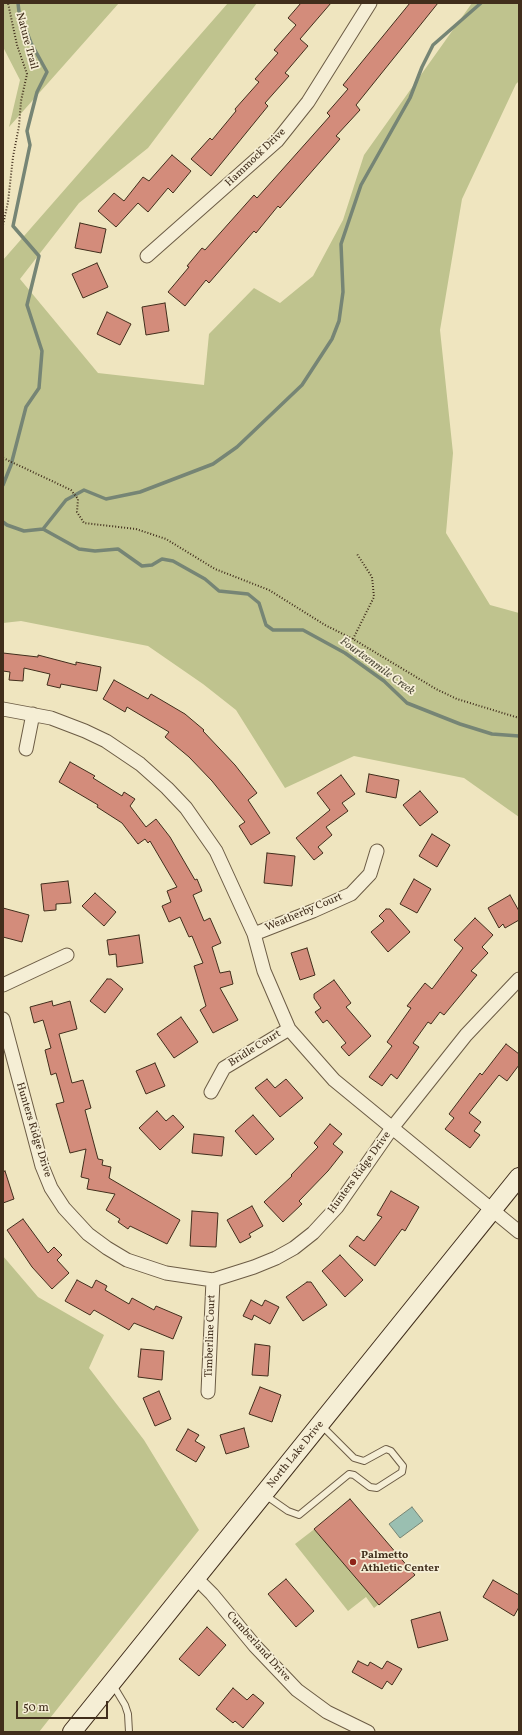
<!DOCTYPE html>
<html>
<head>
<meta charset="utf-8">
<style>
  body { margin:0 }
  #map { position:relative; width:522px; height:1735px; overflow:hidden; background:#efe5bf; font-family:Vollkorn,serif }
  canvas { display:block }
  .frame { position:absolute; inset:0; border:4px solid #412e1c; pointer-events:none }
  .scale { position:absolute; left:16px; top:1701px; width:92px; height:18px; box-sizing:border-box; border:2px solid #412e1c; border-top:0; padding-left:5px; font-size:12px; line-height:14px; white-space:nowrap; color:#412e1c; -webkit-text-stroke:3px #f5eed5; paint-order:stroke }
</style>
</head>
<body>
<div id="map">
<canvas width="522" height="1735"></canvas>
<div class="frame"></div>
<div class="scale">50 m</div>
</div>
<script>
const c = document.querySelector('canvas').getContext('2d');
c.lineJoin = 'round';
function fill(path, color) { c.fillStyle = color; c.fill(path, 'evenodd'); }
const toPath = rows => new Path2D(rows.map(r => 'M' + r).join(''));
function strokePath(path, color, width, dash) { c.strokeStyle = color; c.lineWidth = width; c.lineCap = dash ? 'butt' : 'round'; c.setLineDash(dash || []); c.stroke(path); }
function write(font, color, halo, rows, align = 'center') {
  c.font = font + ' Vollkorn,serif'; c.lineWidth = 3.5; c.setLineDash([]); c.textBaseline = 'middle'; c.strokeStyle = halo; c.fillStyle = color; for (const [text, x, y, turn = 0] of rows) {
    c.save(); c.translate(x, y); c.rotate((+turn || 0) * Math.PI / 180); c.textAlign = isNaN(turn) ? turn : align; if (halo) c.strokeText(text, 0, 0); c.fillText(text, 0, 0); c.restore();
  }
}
fill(toPath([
  [3,3,119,3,9,127,20,80,3,47],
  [228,3,257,3,148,148,79,203,20,279,98,373,204,385,209,334,254,288,280,303,313,276,343,220,364,155,472,3,519,3,519,81,516,84,462,199,440,330,453,453,446,533,490,605,519,613,519,817,464,778,354,756,285,788,236,710,203,684,148,646,21,621,3,623,3,260],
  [3,1256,38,1297,104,1335,89,1368,144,1440,199,1530,39,1732,3,1732],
  [351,1501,411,1579,374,1608,366,1597,348,1611,295,1544]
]), '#bfc38e');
const water = toPath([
  [412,1507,423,1521,400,1538,389,1524,412,1507]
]);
fill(water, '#9abfb1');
strokePath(water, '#768575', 1);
strokePath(toPath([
  [3,485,11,465,26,407,39,388,42,351,27,305,39,256,13,226,30,145,27,131,37,92,47,72,31,43,19,12,18,3],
  [3,522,7,525,24,531,43,529,79,549,95,551,118,549,142,566,152,565,162,559,173,561,205,579,219,591,248,594,259,603,266,625,273,630,303,630,345,653,384,681,407,703,460,724,492,734,519,736],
  [43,529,66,500,84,490,106,499,140,492,213,464,237,447,302,385,332,339,339,321,343,292,341,244,361,185,410,98,422,67,433,45,481,3]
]), '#768575', 3.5);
const building = toPath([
  [301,3,331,3,300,39,308,46,285,73,289,76,265,103,268,106,211,176,191,159,210,138,212,140,236,111,235,109,259,82,255,79,278,53,274,50,296,25,288,18,301,3],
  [410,3,438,3,356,105,360,110,336,136,340,139,280,208,278,206,256,233,254,231,209,283,206,280,185,306,168,292,189,267,187,266,202,248,205,250,254,195,257,198,330,116,327,113,348,89,343,85,410,3],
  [172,155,191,171,173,193,168,188,148,212,138,203,116,227,98,211,114,193,124,201,143,177,149,181,172,155],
  [80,223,106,229,101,253,75,248,80,223],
  [97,263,108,287,83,298,72,274,97,263],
  [165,303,169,331,146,335,142,307,165,303],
  [107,312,131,324,120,345,97,334,107,312],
  [3,653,38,657,38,655,76,665,76,662,101,667,97,691,61,684,60,688,47,685,50,674,24,668,23,681,9,680,10,672,3,671,3,653],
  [114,680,148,699,151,694,185,714,204,730,203,731,235,765,257,793,248,800,270,833,251,845,239,826,245,822,212,781,189,757,165,737,169,732,127,707,125,712,103,699,114,680],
  [70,762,95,776,93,778,122,796,124,792,135,799,130,806,146,827,156,819,170,837,195,880,197,879,202,891,193,895,204,921,210,918,221,943,212,947,220,973,230,971,233,984,220,988,238,1020,213,1033,200,1010,206,1006,194,966,203,963,192,936,189,937,180,917,169,922,162,906,171,902,167,891,177,887,150,841,148,843,145,839,138,844,122,823,97,807,98,805,59,782,70,762],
  [369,774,399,780,396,798,366,792,369,774],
  [341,775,355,794,342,803,348,811,326,827,332,835,318,847,323,853,314,860,296,838,330,810,317,793,341,775],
  [420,791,438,812,420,826,403,805,420,791],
  [432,834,450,845,437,867,419,856,432,834],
  [267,853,295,856,292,886,264,883,267,853],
  [414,879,431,889,417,913,400,904,414,879],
  [68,881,71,903,56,904,56,910,44,911,41,884,68,881],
  [95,893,116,912,104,926,82,906,95,893],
  [510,895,519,911,519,920,505,928,503,924,499,928,488,908,510,895],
  [3,908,29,915,22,942,3,937,3,908],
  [386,909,390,909,410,932,388,952,371,932,384,921,379,916,386,909],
  [475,918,493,935,482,947,488,953,471,971,477,975,444,1015,440,1012,431,1024,428,1022,413,1043,419,1047,404,1069,397,1079,391,1074,382,1086,369,1077,392,1046,387,1042,411,1008,407,1006,425,983,432,989,463,948,454,940,475,918],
  [139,935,143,963,117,967,116,954,109,955,107,940,139,935],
  [307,948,315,975,300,980,291,953,307,948],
  [107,979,111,979,123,989,105,1013,90,1001,107,979],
  [334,980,351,1003,346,1007,371,1036,349,1056,341,1047,346,1043,327,1020,323,1023,315,1012,321,1008,314,998,314,994,334,980],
  [52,1001,53,1006,70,1001,77,1029,59,1034,72,1083,83,1080,91,1108,85,1110,98,1159,103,1160,102,1165,111,1167,109,1178,180,1220,167,1244,130,1226,128,1229,118,1222,120,1219,106,1210,115,1194,87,1189,89,1179,81,1177,86,1149,70,1153,56,1104,64,1102,56,1073,51,1075,45,1050,51,1048,43,1020,34,1023,30,1007,52,1001],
  [181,1017,198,1042,174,1058,157,1034,181,1017],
  [506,1044,519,1054,519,1065,507,1081,499,1075,469,1113,481,1122,474,1131,480,1135,470,1148,445,1129,454,1118,449,1114,480,1073,482,1075,506,1044],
  [155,1063,165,1086,146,1094,136,1071,155,1063],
  [267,1079,275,1088,286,1079,303,1098,280,1117,255,1088,267,1079],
  [157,1111,166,1121,173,1115,184,1127,160,1150,139,1128,157,1111],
  [253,1115,274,1139,256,1155,235,1131,253,1115],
  [330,1124,342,1134,333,1144,343,1152,328,1171,299,1201,302,1204,283,1222,264,1202,292,1176,291,1175,318,1147,314,1143,330,1124],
  [194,1134,224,1137,222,1156,192,1153,194,1134],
  [5,1171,14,1199,3,1203,3,1172,5,1171],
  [391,1191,419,1207,405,1231,402,1229,375,1266,349,1246,357,1236,364,1241,382,1217,377,1215,391,1191],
  [252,1206,263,1226,249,1234,251,1237,240,1243,227,1220,252,1206],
  [192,1211,218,1213,216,1247,190,1246,192,1211],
  [23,1219,48,1253,54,1247,62,1255,57,1260,69,1273,52,1289,32,1267,7,1230,23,1219],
  [340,1255,363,1280,345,1297,322,1271,340,1255],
  [77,1280,92,1288,96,1280,107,1286,105,1290,129,1304,132,1298,154,1310,156,1306,182,1317,173,1339,134,1323,129,1330,94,1310,90,1315,65,1301,77,1280],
  [307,1282,311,1282,327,1305,303,1321,286,1297,307,1282],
  [251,1300,262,1306,265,1300,279,1307,270,1324,254,1315,252,1320,243,1316,251,1300],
  [255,1344,270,1346,268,1376,252,1375,255,1344],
  [141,1349,164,1351,162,1380,138,1377,141,1349],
  [260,1387,281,1395,272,1422,249,1414,260,1387],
  [159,1391,171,1419,155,1426,143,1398,159,1391],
  [244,1428,249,1447,226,1454,220,1435,244,1428],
  [188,1429,199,1435,195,1441,205,1447,196,1462,176,1450,188,1429],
  [350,1499,415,1575,379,1605,314,1529,350,1499],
  [286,1579,314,1611,296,1627,268,1594,286,1579],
  [493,1580,519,1595,519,1607,514,1616,483,1597,493,1580],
  [440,1612,448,1640,418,1648,411,1620,440,1612],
  [207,1627,226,1645,199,1676,179,1659,207,1627],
  [358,1661,368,1666,370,1662,382,1669,387,1661,402,1669,392,1685,387,1681,382,1689,352,1672,358,1661],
  [233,1688,247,1700,253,1694,264,1703,243,1728,235,1721,233,1723,216,1709,233,1688]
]);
fill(building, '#d38c7b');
strokePath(building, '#412e1c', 1);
const service = toPath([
  [265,1495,288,1511,299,1515,349,1474,354,1475,370,1487,377,1488,402,1472,403,1466,391,1451,386,1449,364,1461,354,1458,321,1425],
  [113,1685,125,1705,128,1714,129,1732]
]);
const minor = toPath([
  [147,256,277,141,308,102,370,3],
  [3,709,51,718,85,731,106,741,140,764,167,788,186,808,216,851,254,934,264,971,289,1029,334,1080,519,1232],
  [26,749,33,714],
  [254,934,313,911,351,894,370,874,377,851],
  [3,985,67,955],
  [3,1019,42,1166,51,1188,64,1208,88,1234,107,1248,127,1260,166,1273,213,1280,254,1267,276,1258,294,1248,313,1233,337,1207,392,1128,466,1035,519,979],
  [211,1092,224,1068,289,1029],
  [208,1392,213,1280],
  [196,1578,212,1594,255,1646,297,1690,327,1712,368,1732]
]);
const secondary = toPath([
  [72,1732,519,1177]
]);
strokePath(service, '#6c5c45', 8);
strokePath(minor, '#6c5c45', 15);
strokePath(secondary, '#412e1c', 20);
strokePath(toPath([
  [3,225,8,202,13,157,19,126,21,101,27,74,17,45,8,3],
  [3,458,71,490,78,499,77,512,84,523,136,529,166,539,215,569,269,590,325,625,353,639,436,689,457,699,519,718],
  [353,639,374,597,372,577,357,554]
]), '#412e1c', 2, [1, 2]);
strokePath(service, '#f5eed5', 6);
strokePath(minor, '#f5eed5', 13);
strokePath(secondary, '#f5eed5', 18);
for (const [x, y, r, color] of [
  [353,1562,4,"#8f2418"]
]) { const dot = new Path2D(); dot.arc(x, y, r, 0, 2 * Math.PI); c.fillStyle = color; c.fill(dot); strokePath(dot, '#f5eed5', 1.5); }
write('11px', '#412e1c', '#f5eed5', [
  ["Nature Trail",26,41,75],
  ["Hammock Drive",256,158,-44],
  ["Weatherby Court",304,913,-23],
  ["Bridle Court",255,1049,-32],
  ["Hunters Ridge Drive",33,1130,73],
  ["Hunters Ridge Drive",360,1173,-54],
  ["Timberline Court",211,1336,-88],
  ["North Lake Drive",296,1455,-51],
  ["Cumberland Drive",258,1647,48]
]);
write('bold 11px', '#412e1c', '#f5eed5', [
  ["Palmetto",361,1556],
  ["Athletic Center",361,1569]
], 'left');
write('italic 12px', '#575241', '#f5eed5', [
  ["Fourteenmile Creek",377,667,36]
]);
</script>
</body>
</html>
